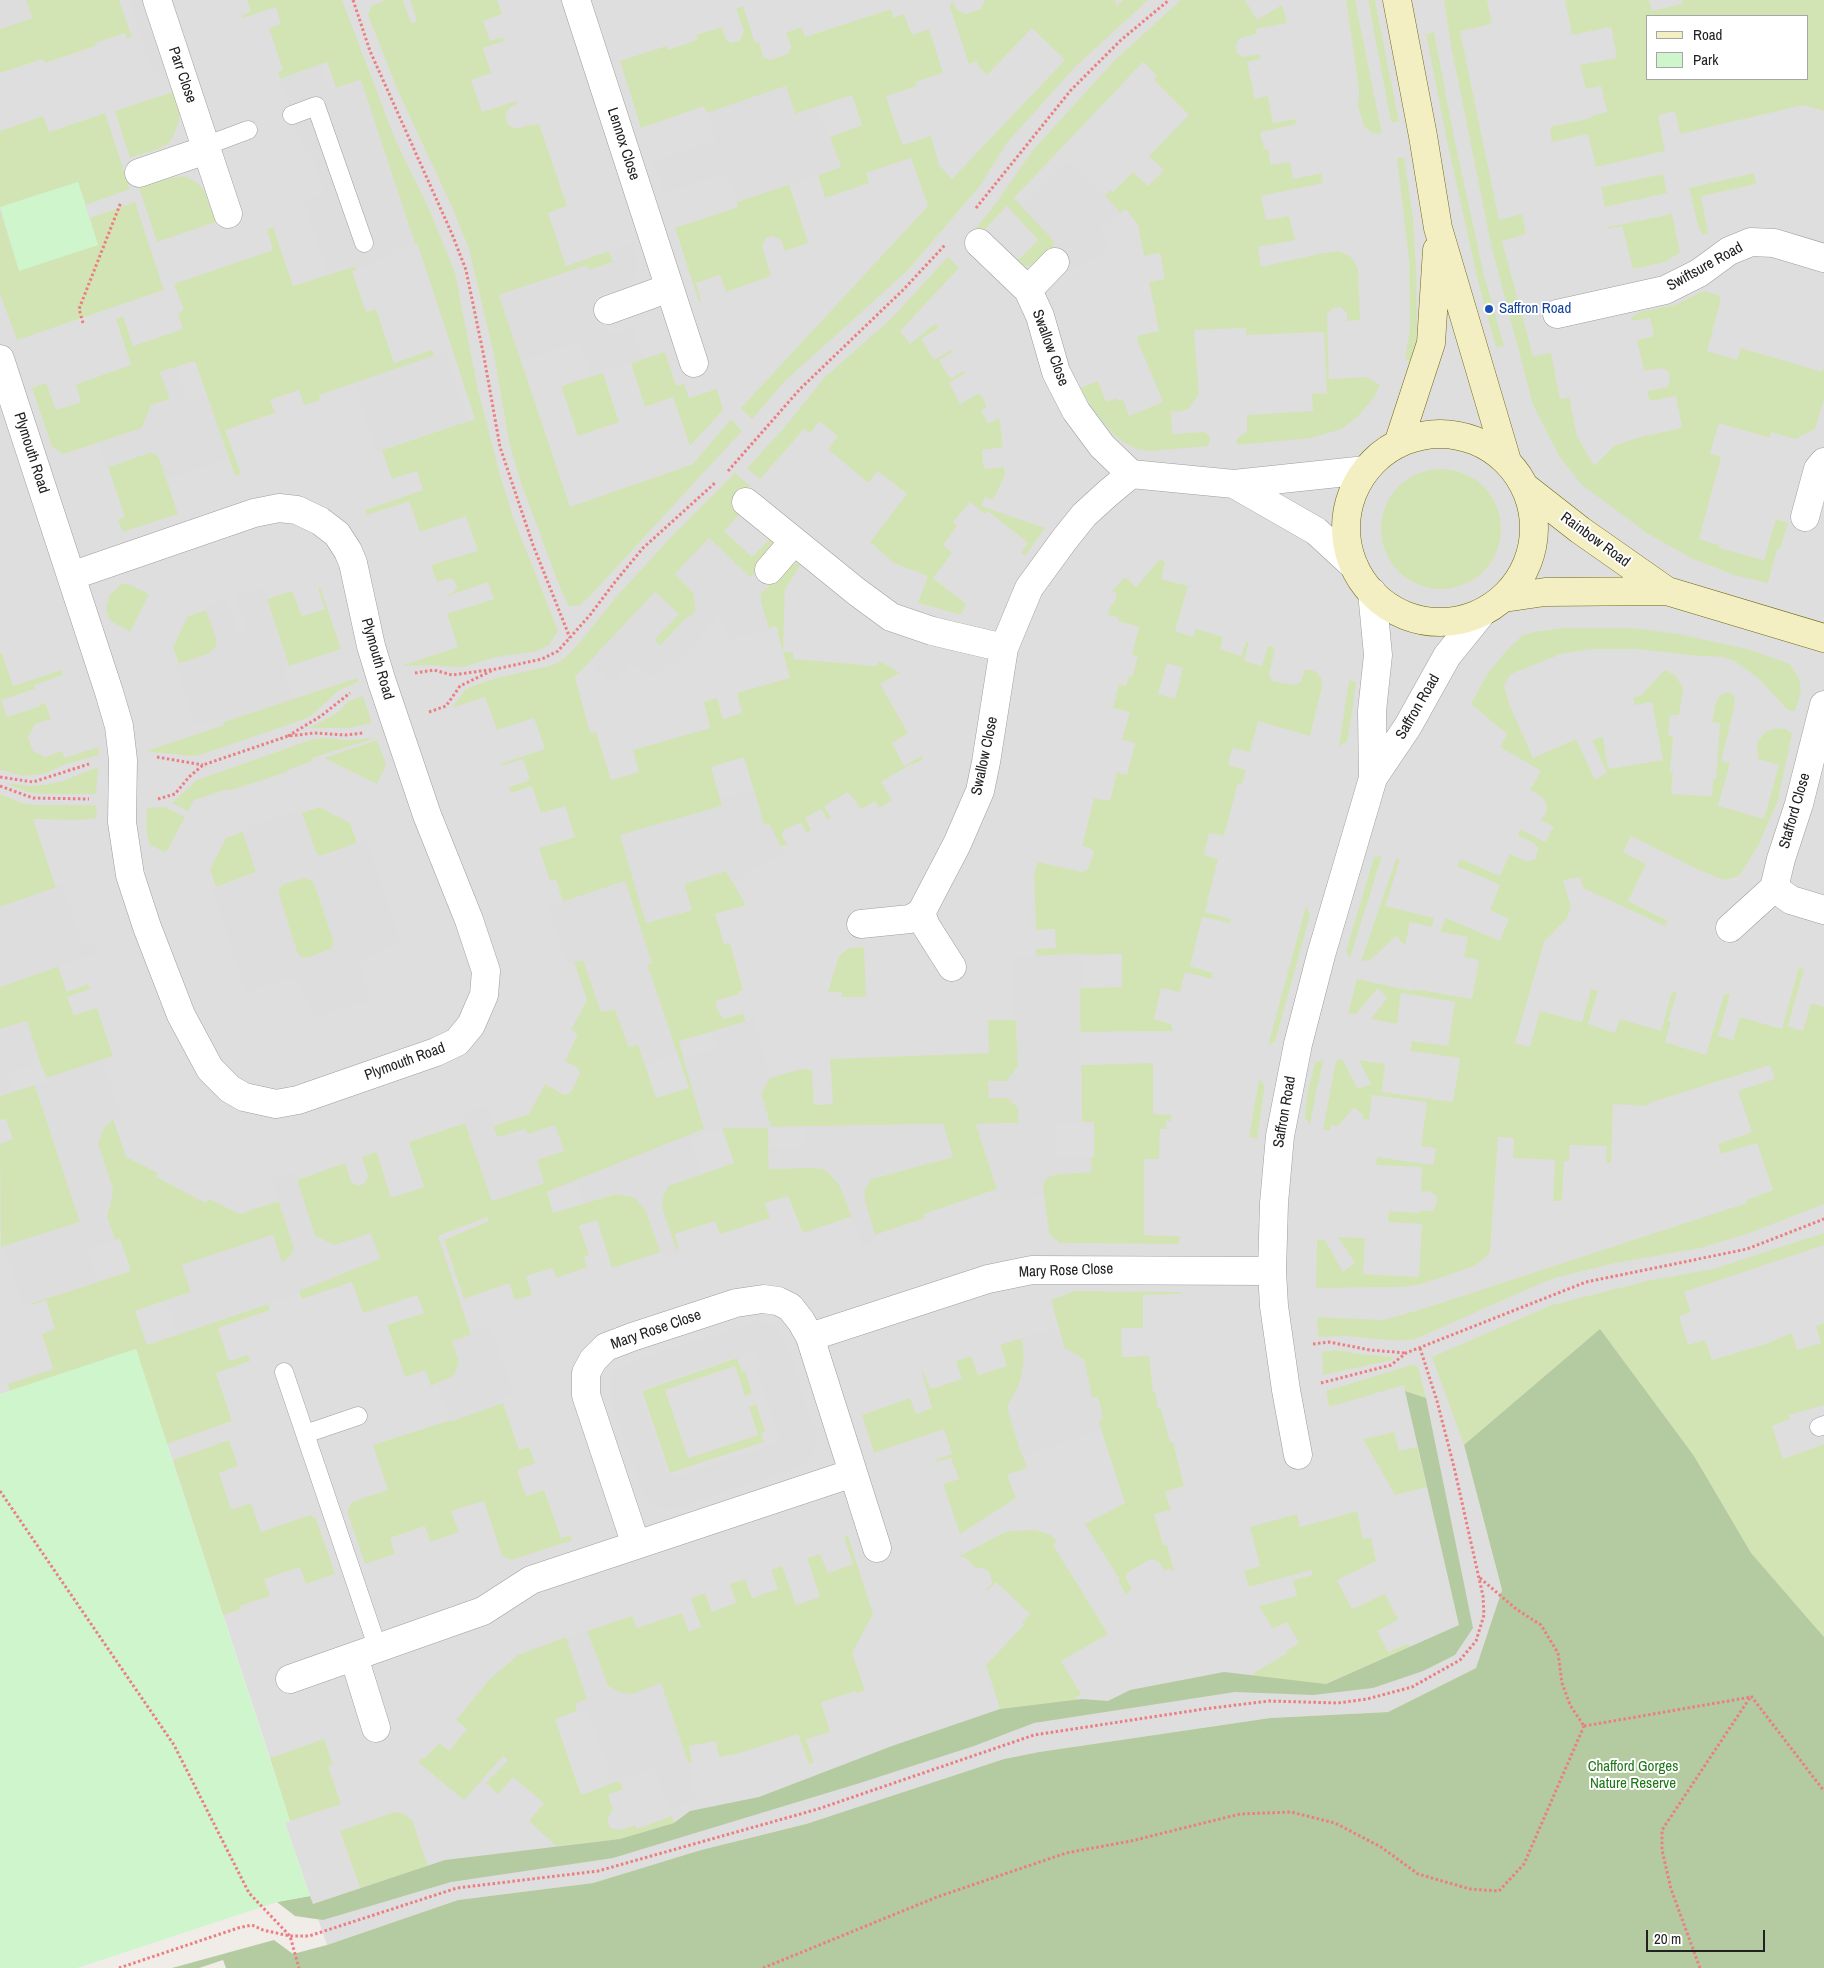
<!DOCTYPE html>
<html>
<head>
<meta charset="utf-8">
<style>
  body { margin:0 }
  #map { position:relative; width:1824px; height:1968px; overflow:hidden; background:#f0ece8; font-family:"Archivo Narrow",sans-serif }
  canvas { display:block }
  .legend { position:absolute; left:1646px; top:15px; width:162px; height:65px; box-sizing:border-box; background:#fff; border:1px solid #a6a6a6; margin:0; padding:6px 9px; list-style:none; font-size:15px; color:#212121 }
  .legend li { display:flex; align-items:center; gap:10px; height:25px }
  .legend b { width:25px; border:1px solid #a6a6a6 }
  .scale { position:absolute; left:1646px; top:1930px; width:119px; height:22px; box-sizing:border-box; border:2px solid #212121; border-top:0; padding-left:6px; font-size:15px; line-height:18px; white-space:nowrap; color:#212121; -webkit-text-stroke:4px #fff; paint-order:stroke }
</style>
</head>
<body>
<div id="map">
<canvas width="1824" height="1968"></canvas>
<ul class="legend">
<li><b style="height:6px;background:#f4efc3"></b>Road</li>
<li><b style="height:14px;background:#cef5cb"></b>Park</li>
</ul>
<div class="scale">20 m</div>
</div>
<script>
const c = document.querySelector('canvas').getContext('2d');
c.lineJoin = 'round';
function fill(path, color) { c.fillStyle = color; c.fill(path, 'evenodd'); }
const toPath = rows => new Path2D(rows.map(r => 'M' + r).join(''));
function strokePath(path, color, width, dash) { c.strokeStyle = color; c.lineWidth = width; c.lineCap = dash ? 'butt' : 'round'; c.setLineDash(dash || []); c.stroke(path); }
function write(font, color, halo, rows, align = 'center') {
  c.font = font + ' "Archivo Narrow",sans-serif'; c.lineWidth = 4; c.setLineDash([]); c.textBaseline = 'middle'; c.strokeStyle = halo; c.fillStyle = color; for (const [text, x, y, turn = 0] of rows) {
    c.save(); c.translate(x, y); c.rotate((+turn || 0) * Math.PI / 180); c.textAlign = isNaN(turn) ? turn : align; if (halo) c.strokeText(text, 0, 0); c.fillText(text, 0, 0); c.restore();
  }
}
fill(toPath([
  [0,0,1824,0,1824,1637,1793,1601,1464,1445,1502,1590,1476,1668,1388,1712,1270,1718,1039,1752,1004,1759,806,1824,701,1850,593,1883,458,1900,327,1945,285,1823,290,1821,270,1758,136,1349,0,1394],
  [1648,16,1808,16,1808,79,1648,79]
]), '#dfdede');
fill(toPath([
  [26,0,119,0,132,37,127,39,125,33,95,43,96,46,45,63,43,59,0,73,0,29,32,18],
  [247,0,342,0,395,139,430,211,455,273,478,390,500,475,513,517,558,631,549,645,538,651,496,657,463,667,422,665,400,666,458,647,447,614,494,599,488,582,442,598,454,592,457,587,454,580,449,578,437,582,431,565,478,551,466,516,420,532,409,501,367,515,365,510,423,490,417,471,392,479,382,450,475,419,418,245,415,244,361,80,336,88,327,62,280,79,278,73,283,70,269,28,281,24,276,7,243,18,242,15,251,12],
  [386,0,403,0,411,23,417,21,410,0,497,0,502,14,483,21,490,41,503,37,504,41,483,48,491,73,471,80,482,112,516,101,517,104,510,107,505,115,508,125,517,129,532,124,533,126,539,124,567,206,548,213,566,266,609,251,613,262,588,270,587,266,499,295,570,507,693,464,731,419,742,431,588,598,579,606,569,606,561,590,521,483,509,442,494,355,469,249,452,207,398,91,368,15,371,6],
  [952,0,957,10,966,14,981,9,985,0,1115,0,1117,6,1123,0,1148,0,1075,67,1006,144,980,186,907,271,785,381,752,419,741,408,928,206,911,158,866,173,869,183,825,198,818,175,841,167,830,137,862,125,852,95,795,114,786,86,707,113,704,106,641,128,620,61,666,46,668,50,697,40,696,35,722,27,726,40,732,43,740,40,744,31,736,9,743,6,755,43,759,42,763,57,770,60,788,54,791,46,786,33,801,27,805,37,891,9,894,18,904,14,912,35,929,29,943,73,915,82,917,86,886,96,897,130,903,145,931,136,939,165,952,179,1065,60,1032,28,987,75,979,67,977,61,969,64,950,7],
  [1181,0,1245,0,1257,20,1282,5,1287,23,1256,29,1256,34,1240,38,1236,44,1237,53,1243,57,1260,54,1260,59,1247,62,1255,99,1268,96,1273,123,1296,119,1297,124,1260,132,1264,149,1268,149,1271,165,1290,162,1293,179,1321,173,1323,183,1261,196,1266,220,1289,216,1295,240,1258,247,1261,267,1318,254,1339,251,1350,256,1356,264,1358,271,1360,320,1347,321,1347,313,1341,307,1333,308,1327,314,1329,379,1367,377,1380,385,1373,399,1358,416,1342,429,1311,438,1237,445,1236,440,1241,435,1247,432,1247,415,1313,411,1312,394,1327,393,1324,332,1246,335,1246,328,1194,330,1199,394,1188,409,1179,412,1171,411,1172,434,1204,432,1210,436,1209,446,1150,451,1137,449,1123,442,1113,434,1094,411,1080,388,1098,381,1106,402,1116,398,1118,401,1123,399,1129,416,1163,402,1138,342,1137,336,1159,331,1149,282,1165,279,1160,253,1144,256,1138,225,1126,209,1121,213,1105,196,1111,190,1113,192,1133,172,1148,186,1164,170,1149,156,1189,115,1154,80,1157,76,1143,62,1014,198,1054,241,1053,248,1035,264,1029,266,1021,265,1018,260,1038,240,1007,206,968,247,964,243,996,203,1033,150,1114,61],
  [1346,0,1355,0,1382,134,1372,133,1364,126,1358,106,1359,90],
  [1368,0,1375,0,1399,122,1391,122],
  [1444,0,1487,0,1492,24,1460,31,1499,220,1522,214,1526,234,1502,241,1533,356,1551,353,1560,399,1569,397,1577,436,1594,466,1614,446,1636,438,1682,428,1676,396,1650,401,1647,391,1667,387,1670,380,1668,371,1661,368,1644,371,1637,340,1654,336,1650,318,1632,321,1631,317,1636,315,1636,313,1677,304,1703,291,1718,295,1721,299,1707,351,1737,360,1741,348,1822,372,1824,367,1824,399,1815,429,1795,439,1771,432,1770,438,1719,423,1710,453,1721,457,1699,539,1719,545,1719,548,1764,560,1776,519,1788,523,1780,549,1777,549,1768,583,1734,575,1691,558,1648,534,1581,484,1559,456,1533,405,1492,249,1451,46],
  [1565,0,1649,0,1652,11,1682,4,1681,1,1684,0,1824,0,1824,111,1803,105,1680,134,1675,111,1658,115,1665,151,1596,167,1588,134,1552,142,1550,127,1591,118,1591,116,1607,112,1601,86,1586,89,1580,65,1617,58,1614,43,1611,27,1572,35],
  [1648,16,1808,16,1808,79,1648,79],
  [1434,32,1455,142,1484,275,1504,346,1496,348,1477,277,1446,136,1426,34],
  [173,92,179,110,179,121,173,137,168,144,158,149,130,158,115,111],
  [105,113,130,189,86,205,78,182,0,207,0,131,43,116,49,132],
  [1404,157,1413,218,1416,268,1417,320,1416,344,1411,361,1405,359,1410,328,1409,260,1397,158],
  [1754,173,1756,184,1701,196,1708,233,1704,235,1699,229,1689,188],
  [1663,174,1667,193,1605,207,1601,187],
  [183,176,195,181,204,190,216,222,157,242,139,188,171,178],
  [789,184,808,243,785,251,781,240,773,236,766,238,762,246,771,276,726,292,720,275,696,283,701,301,699,302,675,228,738,207,737,202],
  [135,202,164,290,17,340,0,294,0,210,19,270,98,245,90,218],
  [1672,214,1680,252,1665,262,1633,269,1622,226,1608,229,1608,227],
  [273,227,293,286,356,266,357,269,352,271,366,312,376,309,394,363,432,350,434,356,319,395,320,400,304,405,299,390,270,400,275,413,225,430,241,474,235,476,195,361,160,372,170,399,151,405,142,428,64,454,52,447,32,388,46,383,56,410,81,402,76,385,77,384,131,365,116,319,123,316,133,346,183,329,178,313,184,310,174,284,273,250,267,229],
  [948,257,959,268,900,331,910,344,936,323,939,328,921,339,934,360,951,350,953,352,939,360,950,379,963,371,965,373,949,383,960,404,978,394,979,395,981,394,987,407,981,410,988,424,999,418,1003,447,982,450,984,469,1004,467,1005,475,993,500,985,497,981,506,1045,528,1025,556,1021,553,1028,543,988,511,985,514,970,502,953,522,957,526,943,545,952,553,933,578,966,604,961,615,918,603,928,576,894,563,870,542,907,494,878,471,868,483,828,449,838,437,820,421,810,433,804,429,760,479,747,468,784,428,824,378,891,319],
  [665,352,676,386,684,384,689,398,717,389,723,410,690,446,673,397,645,407,631,363],
  [603,373,619,422,578,436,561,386],
  [151,452,159,457,178,514,123,532,118,520,125,517,108,467],
  '1381 529a60 60 0 1 1 120 0a60 60 0 1 1-120 0Z',
  [735,473,750,486,735,502,743,510,724,531,752,557,772,537,773,541,773,545,763,563,752,576,749,576,709,538,675,574,693,592,696,610,691,616,686,618,661,645,659,645,655,639,667,603,655,592,575,677,590,733,596,732,611,780,639,772,633,750,710,728,704,702,717,698,723,719,742,713,737,693,790,678,776,626,769,629,761,602,761,593,795,563,801,564,785,589,783,652,793,652,793,659,876,666,880,661,900,673,880,684,908,733,892,743,904,766,921,756,923,759,912,765,911,764,881,782,892,800,879,808,875,801,861,809,848,792,824,806,831,818,828,820,821,809,805,818,811,830,808,832,806,832,802,824,799,823,784,830,782,836,787,844,781,847,769,824,764,825,744,757,711,767,722,806,621,835,646,923,691,910,684,884,726,871,746,905,715,914,724,945,730,943,743,990,738,992,739,994,717,1000,716,1007,723,1019,743,1013,746,1022,679,1041,704,1129,547,1192,553,1213,616,1194,634,1197,645,1209,661,1252,612,1268,597,1220,579,1226,589,1255,584,1257,587,1267,556,1278,553,1268,526,1276,532,1295,515,1300,509,1283,464,1299,444,1240,489,1221,487,1217,438,1236,471,1335,453,1341,459,1362,454,1376,431,1386,425,1370,405,1377,387,1325,424,1313,417,1295,363,1313,352,1282,302,1299,299,1291,334,1245,315,1236,297,1180,345,1163,351,1182,358,1186,365,1183,368,1176,362,1157,377,1152,391,1198,424,1187,409,1142,465,1123,492,1201,544,1183,525,1129,500,1137,496,1134,493,1126,529,1114,545,1084,565,1095,571,1092,580,1073,578,1068,565,1061,578,1034,571,1030,587,1000,574,962,583,959,601,1012,615,1009,629,1047,638,1044,656,1098,689,1088,647,964,651,963,625,881,563,902,556,879,550,881,539,848,575,837,565,806,541,813,532,786,511,793,509,787,530,780,523,759,501,766,500,764,545,749,534,718,497,730,485,697,452,708,465,690,470,687,493,679,553,665,565,658,581,641,616,597,673,535],
  [1160,559,1165,563,1161,579,1188,586,1175,631,1193,637,1196,629,1223,637,1220,649,1241,656,1246,642,1249,642,1244,661,1262,666,1268,646,1275,648,1269,675,1272,681,1295,685,1301,682,1305,669,1314,671,1317,673,1321,678,1322,687,1310,736,1258,721,1250,752,1232,748,1228,765,1246,770,1242,784,1238,783,1224,836,1209,833,1204,855,1218,859,1205,912,1231,919,1230,923,1202,917,1190,966,1213,973,1212,979,1185,972,1180,992,1161,988,1154,1019,1171,1024,1173,1031,1080,1032,1080,988,1122,987,1122,954,1037,956,1036,949,1056,948,1055,929,1036,930,1034,874,1038,862,1082,872,1088,869,1094,852,1090,848,1082,846,1094,798,1110,801,1117,772,1127,775,1135,743,1122,740,1130,712,1113,708,1119,684,1126,686,1129,676,1132,677,1138,656,1132,655,1139,627,1118,621,1119,617,1108,615,1111,604,1114,604,1117,593,1112,591,1125,577,1136,587],
  [1167,663,1183,668,1175,699,1158,694],
  [126,583,149,594,130,632,109,620,106,608,109,596,120,585],
  [320,587,341,649,289,666,267,599,292,591,302,616,325,609,318,588],
  [207,610,216,638,217,646,208,654,179,664,173,647,188,616],
  [1566,628,1632,628,1679,634,1751,650,1790,664,1799,678,1801,692,1795,711,1790,711,1784,706,1759,679,1736,662,1724,657,1698,656,1637,649,1590,649,1561,654,1511,674,1504,685,1510,706,1533,758,1576,739,1595,780,1607,773,1592,740,1603,737,1608,769,1663,760,1652,702,1635,705,1633,698,1641,695,1665,670,1676,676,1683,688,1679,715,1670,715,1668,736,1673,736,1670,772,1673,772,1671,794,1712,796,1713,779,1716,779,1720,723,1712,722,1715,705,1720,695,1729,692,1735,697,1734,708,1721,762,1730,763,1718,806,1764,819,1779,765,1758,759,1757,743,1765,732,1777,728,1786,729,1792,734,1778,800,1758,846,1739,876,1724,880,1697,869,1631,836,1623,852,1646,864,1628,901,1668,921,1665,926,1583,888,1580,877,1563,880,1571,907,1567,918,1544,942,1515,1043,1530,1047,1540,1011,1582,1022,1591,989,1598,991,1588,1024,1615,1033,1620,1019,1661,1031,1672,992,1677,993,1668,1021,1671,1022,1665,1042,1706,1055,1724,994,1730,995,1718,1036,1733,1040,1740,1017,1782,1029,1799,967,1804,969,1788,1026,1803,1031,1811,1003,1824,1007,1824,1204,1752,1232,1701,1248,1615,1263,1551,1279,1415,1339,1399,1341,1344,1336,1318,1337,1317,1317,1383,1320,1419,1310,1747,1203,1747,1200,1773,1190,1757,1143,1721,1154,1718,1144,1752,1132,1738,1091,1775,1079,1770,1065,1649,1103,1648,1106,1613,1104,1611,1163,1606,1163,1607,1146,1570,1145,1569,1161,1564,1161,1562,1201,1553,1201,1555,1160,1513,1158,1514,1138,1498,1137,1490,1253,1475,1266,1422,1284,1403,1287,1316,1288,1317,1239,1325,1240,1343,1272,1355,1263,1338,1237,1365,1238,1363,1274,1419,1277,1422,1224,1388,1222,1389,1211,1419,1213,1420,1210,1432,1211,1436,1206,1437,1197,1431,1192,1421,1191,1422,1167,1376,1165,1377,1157,1433,1165,1436,1148,1421,1146,1427,1102,1372,1095,1369,1120,1362,1119,1363,1115,1354,1107,1338,1126,1331,1125,1330,1130,1323,1130,1336,1060,1342,1059,1358,1089,1371,1084,1359,1060,1385,1064,1382,1092,1453,1102,1460,1058,1410,1051,1412,1041,1448,1046,1455,1002,1401,993,1397,1024,1371,1019,1387,998,1378,988,1356,1014,1348,1014,1357,979,1413,991,1414,989,1472,999,1479,960,1464,957,1468,937,1440,932,1446,918,1500,941,1509,919,1490,910,1500,885,1457,866,1461,859,1500,876,1510,854,1527,862,1535,859,1538,848,1534,843,1518,836,1520,829,1545,842,1554,827,1541,820,1547,811,1546,803,1542,797,1530,790,1541,771,1500,747,1507,734,1471,704,1488,673,1507,650,1523,635,1539,631],
  [2,653,13,686,61,670,63,675,34,685,35,689,1,700,7,717,40,706,40,704,45,703,51,719,35,724,28,737,33,751,45,757,62,751,64,758,99,747,99,755,66,764,46,773,35,775,24,776,0,770,0,654],
  [357,678,358,682,338,691,311,716,305,719,200,755,191,756,146,751,224,725,223,722],
  [1349,680,1356,682,1352,713,1347,742,1339,746],
  [363,696,372,723,349,728,309,728,337,713,349,701],
  [326,738,346,740,376,738,312,758,313,761,287,770,287,772,229,791,228,789,194,800,188,811,172,803,197,780,313,739],
  [377,740,386,765,377,784,324,758],
  [98,767,96,794,39,794,27,792,6,783,29,786,44,785,63,781],
  [0,794,22,803,36,805,96,805,97,818,81,820,33,819,56,888,0,907],
  [165,807,185,817,166,853,149,844,146,828,147,808],
  [319,807,350,823,357,843,323,855,317,855,302,813],
  [243,832,256,872,216,887,210,869,226,838],
  [1382,856,1350,958,1346,951,1374,857],
  [1396,859,1400,860,1385,906,1434,918,1432,927,1410,922,1405,946,1396,936,1370,960,1361,961],
  [302,878,309,878,314,882,334,942,331,949,307,958,301,957,297,952,278,893,279,888,283,884],
  [1306,906,1310,915,1275,1042,1268,1045],
  [864,947,866,997,841,997,842,992,828,992,839,956,849,948],
  [58,966,67,992,88,984,90,989,67,997,74,1015,97,1008,113,1056,47,1078,40,1063,27,1021,0,1029,0,987],
  [988,1020,1016,1020,1018,1066,1007,1081,988,1081,1018,1108,1019,1123,976,1124,997,1189,924,1214,925,1218,875,1235,865,1201,864,1191,871,1179,953,1157,943,1124,771,1127,761,1093,770,1078,801,1069,812,1070,814,1105,833,1104,830,1059,989,1053],
  [1324,1060,1316,1092,1310,1125,1305,1118,1307,1095,1315,1062],
  [1153,1063,1153,1114,1172,1115,1171,1121,1166,1121,1166,1129,1160,1129,1159,1159,1144,1159,1144,1235,1180,1236,1179,1244,1060,1243,1049,1234,1043,1187,1044,1181,1048,1177,1057,1174,1091,1172,1091,1157,1094,1157,1094,1122,1082,1122,1081,1065],
  [1259,1079,1265,1086,1257,1139,1249,1137],
  [35,1085,80,1222,1,1247,0,1144,13,1139,6,1119,0,1120,0,1096],
  [113,1119,126,1157,158,1173,156,1177,206,1203,209,1199,240,1214,279,1201,294,1247,292,1254,282,1263,273,1235,182,1265,191,1292,135,1311,147,1345,268,1304,270,1310,218,1328,229,1361,248,1355,250,1361,216,1373,232,1421,167,1444,136,1349,10,1391,8,1384,53,1369,42,1334,55,1329,46,1300,32,1305,32,1303,131,1271,120,1239,115,1240,107,1217,113,1190,98,1144,101,1131],
  [768,1127,769,1168,813,1168,823,1169,829,1173,840,1186,853,1216,803,1233,788,1196,765,1203,770,1218,720,1234,715,1221,675,1234,679,1249,676,1250,662,1208,663,1197,668,1186,734,1163,722,1128],
  [1824,1233,1824,1245,1684,1292,1691,1312,1679,1316,1688,1345,1705,1340,1712,1360,1766,1344,1792,1333,1797,1350,1821,1343,1816,1326,1824,1323,1824,1405,1789,1415,1790,1419,1772,1426,1783,1459,1824,1444,1824,1637,1751,1553,1694,1456,1600,1329,1464,1445,1432,1357,1552,1305,1647,1281,1713,1269],
  [1075,1291,1181,1292,1181,1294,1143,1295,1143,1328,1121,1328,1122,1357,1149,1356,1153,1392,1155,1392,1158,1408,1161,1408,1162,1412,1170,1442,1173,1442,1184,1486,1165,1492,1171,1510,1154,1514,1163,1545,1167,1545,1174,1570,1171,1571,1169,1568,1165,1571,1158,1561,1151,1559,1127,1573,1126,1578,1132,1589,1126,1594,1118,1581,1120,1580,1085,1524,1125,1503,1098,1420,1103,1419,1098,1397,1092,1398,1084,1360,1064,1347,1051,1300],
  [1022,1338,1024,1356,1022,1375,1018,1387,1007,1407,1027,1468,1007,1475,1016,1498,960,1534,943,1484,959,1479,951,1458,936,1462,935,1460,952,1454,944,1429,874,1453,862,1415,910,1398,916,1414,932,1408,922,1374,922,1370,931,1389,962,1379,956,1361,971,1356,978,1375,1007,1366,1000,1345],
  [1337,1350,1360,1354,1393,1357,1392,1360,1323,1375,1322,1352],
  [737,1358,742,1372,745,1371,752,1393,745,1396,735,1366,665,1390,688,1458,758,1435,749,1407,756,1404,765,1432,761,1433,764,1442,670,1473,642,1391],
  [1414,1364,1418,1367,1426,1398,1405,1391,1404,1385,1329,1407,1326,1391],
  [503,1403,519,1450,529,1447,535,1463,517,1470,526,1496,544,1490,561,1538,571,1535,572,1540,512,1560,502,1556,484,1501,451,1511,459,1532,430,1542,425,1526,390,1538,395,1554,365,1564,347,1511,352,1502,388,1490,373,1445],
  [1394,1432,1399,1451,1417,1447,1427,1487,1395,1495,1363,1439],
  [229,1440,238,1466,219,1473,231,1510,251,1503,261,1532,310,1515,316,1519,335,1574,306,1584,300,1567,264,1579,270,1596,240,1606,241,1609,223,1615,173,1460],
  [1357,1511,1363,1539,1371,1538,1376,1561,1337,1580,1352,1609,1385,1594,1398,1620,1377,1631,1388,1652,1408,1644,1410,1647,1325,1684,1253,1676,1254,1673,1287,1653,1286,1651,1299,1643,1287,1622,1273,1629,1259,1606,1297,1596,1293,1580,1313,1575,1311,1570,1249,1587,1244,1571,1260,1566,1250,1527,1297,1514,1300,1527],
  [1032,1530,1043,1532,1052,1536,1057,1541,1053,1545,1108,1634,1061,1661,1081,1694,1075,1698,1076,1700,1000,1709,986,1665,1024,1625,1022,1623,1030,1614,996,1582,987,1591,986,1590,992,1584,990,1573,983,1568,976,1568,965,1557,958,1557,1003,1533,1010,1531],
  [848,1536,873,1614,852,1653,865,1690,857,1693,856,1691,821,1702,830,1732,806,1739,814,1763,809,1764,798,1734,740,1753,719,1757,716,1741,689,1746,692,1762,688,1763,661,1684,633,1694,621,1693,608,1686,587,1631,632,1616,637,1628,682,1613,689,1632,701,1627,691,1598,705,1593,712,1612,736,1603,730,1584,745,1579,752,1598,778,1589,771,1570,782,1566,796,1605,820,1597,807,1558,820,1554,828,1573,853,1564,844,1537],
  [566,1637,587,1699,575,1704,577,1711,555,1719,581,1795,619,1781,623,1789,608,1795,613,1810,607,1819,610,1828,621,1830,635,1825,637,1829,672,1816,674,1823,620,1839,556,1846,529,1821,544,1803,513,1777,498,1794,486,1783,508,1760,503,1756,464,1800,418,1762,422,1758,424,1759,439,1743,449,1751,467,1729,456,1720,489,1680,518,1655],
  [324,1739,333,1764,328,1766,341,1804,290,1821,270,1758],
  [394,1812,403,1813,412,1820,428,1866,360,1888,340,1831]
]), '#d3e4b4');
fill(toPath([
  [1600,1329,1694,1456,1751,1553,1824,1637,1824,1968,226,1968,223,1960,199,1968,172,1968,274,1940,293,1954,327,1945,458,1900,593,1883,701,1850,806,1824,1004,1759,1039,1752,1270,1718,1388,1712,1476,1668,1502,1590,1464,1445],
  [1405,1391,1426,1398,1473,1628,1455,1655,1423,1671,1373,1688,1313,1695,1235,1692,1034,1723,974,1746,860,1783,613,1858,451,1882,323,1920,295,1916,277,1902,310,1896,313,1904,445,1860,620,1839,674,1823,690,1811,759,1797,892,1746,1000,1709,1082,1699,1108,1701,1130,1690,1224,1672,1326,1684,1459,1625]
]), '#b4cba1');
fill(toPath([
  [78,182,98,245,19,271,0,207],
  [136,1349,290,1821,285,1823,310,1896,277,1902,77,1968,0,1968,0,1394]
]), '#cef5cb');
fill(toPath([
  [0,0,26,0,32,18,0,29],
  [129,0,142,0,166,77,149,63],
  [321,65,329,90,360,80,415,244,388,252,390,258,357,269,355,266,328,275,304,200,324,192,309,148,304,149,280,79],
  [786,86,795,114,817,107,841,167,737,202,727,173,664,194,653,161,716,140,707,113],
  [1067,161,1121,213,1098,230,1110,246,1081,267,1065,271,1046,254,1053,248,1054,241,1023,208],
  [634,243,639,268,633,280,628,285,595,297,608,335,632,328,643,359,592,376,580,342,521,361,499,295,587,265,589,270,613,262,609,251],
  [445,352,468,421,382,450,377,450,354,383],
  [176,367,187,403,207,396,228,459,167,479,159,457,151,452,106,468,97,443,142,428,151,405,170,399,160,372],
  [709,538,749,576,753,576,763,563,777,577,761,593,761,602,769,629,728,640,720,614,692,647,665,671,652,675,646,674,631,663,612,683,589,662,655,592,679,614,655,639,659,645,661,645,686,618,691,616,696,610,693,592,675,574],
  [263,587,289,666,283,669,293,699,223,722,221,717,195,725,175,665,208,654,217,646,216,638,205,607,227,599,237,630,241,632,245,630,246,626,235,596],
  [754,790,764,825,769,824,784,853,733,882,726,871,684,884,692,910,646,923,620,835,722,806,720,799],
  [300,810,317,855,323,855,367,840,401,944,362,958,360,968,370,1000,314,1018,302,986,296,981,288,979,246,993,212,889,256,872,242,829],
  [305,878,314,882,334,942,331,949,307,958,301,957,297,952,278,891,283,884],
  [625,881,652,963,647,964,677,1054,645,1065,638,1044,629,1047,615,1010,611,1009,601,1012,583,960,567,965,548,907],
  [62,885,83,946,93,943,96,953,0,987,0,907],
  [1083,954,1083,988,1080,988,1080,1001,1082,1122,1056,1122,1056,1157,1091,1157,1091,1172,1057,1174,1048,1177,1044,1181,1043,1187,1044,1197,1001,1202,976,1124,1019,1123,1018,1108,1008,1098,989,1098,988,1081,1007,1081,1018,1066,1016,1020,1014,1020,1012,956],
  [754,1019,770,1078,761,1093,771,1127,943,1124,953,1157,878,1176,871,1179,867,1185,864,1191,865,1201,877,1242,863,1247,840,1186,829,1173,823,1169,813,1168,769,1169,768,1147,803,1147,803,1128,722,1128,690,1139,702,1174,668,1186,663,1197,662,1208,678,1254,663,1259,645,1209,634,1197,616,1194,585,1203,577,1182,546,1192,704,1129,683,1058,717,1048,712,1031],
  [27,1021,40,1063,7,1074,13,1092,0,1096,0,1029],
  [102,1060,121,1116,113,1119,102,1131,98,1144,113,1190,107,1217,115,1240,87,1250,98,1282,23,1306,4,1246,80,1222,35,1085,48,1081,47,1078],
  [486,1105,496,1134,500,1137,525,1129,528,1134,555,1125,564,1151,537,1160,544,1183,492,1201,462,1113],
  [294,1171,315,1236,334,1245,371,1233,380,1259,299,1291,300,1293,178,1334,167,1300,191,1292,182,1265,273,1235,282,1263,292,1254,294,1247,271,1179],
  [757,1321,766,1322,775,1326,786,1341,817,1437,815,1451,806,1463,797,1467,674,1510,666,1510,654,1507,644,1497,615,1413,609,1393,611,1377,617,1369,625,1364],
  [755,1351,760,1366,755,1367,780,1442,670,1479,638,1389],
  [490,1325,514,1394,502,1398,503,1403,450,1422,437,1383,448,1379,457,1372,459,1362,452,1341,471,1335,470,1332],
  [1059,1328,1064,1347,1084,1360,1092,1398,1098,1397,1103,1419,1098,1421,1102,1430,1022,1457,1007,1407,1018,1387,1022,1375,1024,1356,1022,1338],
  [587,1631,608,1686,621,1693,633,1694,661,1683,688,1763,695,1801,669,1809,654,1767,614,1783,587,1707,577,1711,575,1704,587,1699,566,1637]
]), '#ddd');
const lane = toPath([
  [292,115,316,106,364,243],
  [205,146,248,130],
  [284,1372,378,1649],
  [1819,1427,1824,1425],
  [305,1434,358,1416]
]);
const street = toPath([
  [157,0,228,214],
  [576,0,694,363],
  [139,173,206,150],
  [979,243,1028,290,1040,316,1056,372,1076,411,1102,446,1131,474,1234,484,1366,470],
  [1028,290,1055,262],
  [608,310,669,288],
  [1557,314,1665,290,1699,273,1729,251,1751,242,1774,243,1824,258],
  [0,359,109,692,119,726,123,760,122,822,130,875,147,927,181,1015,210,1069,230,1089,244,1097,276,1104,298,1100,436,1052,457,1042,471,1025,484,995,486,971,469,920,427,815,382,682,371,646,353,563,348,551,337,534,320,521,297,510,279,508,254,513,71,576],
  [1234,484,1316,531,1354,566],
  [746,502,857,592,891,617,932,631,1004,648],
  [1805,517,1818,469,1824,462],
  [769,570,794,541],
  [1373,778,1408,726,1447,656,1481,614],
  [1774,888,1791,900,1824,910],
  [861,924,910,919,921,913],
  [1730,928,1774,888,1781,859,1799,804,1824,705],
  [952,967,926,926,921,913,957,844,980,791,986,762,1004,648,1029,588,1064,540,1084,515,1107,494,1131,474],
  [1298,1455,1286,1390,1274,1306,1272,1271,1274,1203,1280,1136,1298,1044,1321,955,1373,778,1372,711,1378,655,1372,592],
  [636,1545,586,1395,586,1373,593,1360,606,1347,632,1337,736,1303,763,1299,778,1301,790,1307,801,1321,810,1337],
  [877,1548,810,1337,988,1279,1032,1270,1272,1271],
  [354,1657,376,1728],
  [290,1679,483,1611,531,1580,853,1473]
]);
const secondary = toPath([
  [1397,0,1423,136,1438,228,1507,461],
  '1346 528a94 94 0 1 1 188 0a94 94 0 1 1-188 0Z',
  [1398,444,1431,343,1437,250],
  [1525,487,1580,530,1667,591],
  [1504,598,1545,592,1667,591,1824,638]
]);
strokePath(lane, '#9e9e9e', 19);
strokePath(street, '#9e9e9e', 29);
strokePath(secondary, '#6f6a11', 29);
strokePath(toPath([
  [353,0,370,51,452,234,466,270,484,357,500,447,533,545,570,638],
  [976,208,1071,90,1121,40,1169,0],
  [83,323,79,309,121,202],
  [728,471,800,389,903,290,945,245],
  [415,673,434,670,452,675,496,669,542,659,558,651,590,615,615,582,643,548,716,482],
  [429,712,446,706,460,686,493,670],
  [288,736,321,716,350,693],
  [157,757,203,765],
  [0,777,33,782,89,764],
  [0,786,33,798,89,799],
  [158,799,175,794,189,777,203,765,288,736,315,733,345,735,363,733],
  [1313,1344,1329,1342,1370,1350,1406,1353],
  [1321,1383,1391,1365,1406,1353,1586,1282,1747,1249,1824,1219],
  [0,1491,174,1745,249,1893,290,1936,299,1968],
  [1480,1578,1516,1609,1541,1625,1558,1653,1562,1683,1570,1705,1584,1726],
  [1751,1696,1824,1791],
  [1584,1726,1751,1697],
  [119,1968,238,1928,252,1925,263,1930,290,1936,309,1936,457,1888,598,1871,818,1809,1034,1735,1204,1709,1269,1701,1338,1703,1367,1699,1412,1687,1460,1660,1476,1641,1484,1615,1483,1596,1454,1467,1437,1401,1420,1348],
  [763,1968,937,1897,1066,1853,1131,1841,1240,1814,1291,1812,1335,1823,1381,1847,1418,1874,1470,1889,1499,1891,1524,1864,1584,1726],
  [1700,1968,1671,1889,1662,1850,1662,1830,1751,1696]
]), '#ec7d83', 3, [2.5, 2.5]);
strokePath(lane, '#fff', 18);
strokePath(street, '#fff', 28);
strokePath(secondary, '#f4efc3', 28);
for (const [x, y, r, color] of [
  [1489,309,5,"#1a4fb4"]
]) { const dot = new Path2D(); dot.arc(x, y, r, 0, 2 * Math.PI); c.fillStyle = color; c.fill(dot); strokePath(dot, '#fff', 2); }
write('15px', '#212121', '#fff', [
  ["Parr Close",182,75,71],
  ["Lennox Close",623,144,72],
  ["Swiftsure Road",1705,267,-29],
  ["Swallow Close",1050,348,70],
  ["Plymouth Road",31,453,72],
  ["Rainbow Road",1595,540,36],
  ["Plymouth Road",377,659,74],
  ["Saffron Road",1418,707,-60],
  ["Swallow Close",985,756,-78],
  ["Stafford Close",1795,811,-74],
  ["Plymouth Road",405,1062,-20],
  ["Saffron Road",1285,1112,-80],
  ["Mary Rose Close",1066,1271,-2],
  ["Mary Rose Close",656,1330,-19]
]);
write('15px', '#164399', '#fff', [
  ["Saffron Road",1499,309]
], 'left');
write('15px', '#1e7618', '#fff', [
  ["Chafford Gorges",1633,1767],
  ["Nature Reserve",1633,1784]
]);
</script>
</body>
</html>
